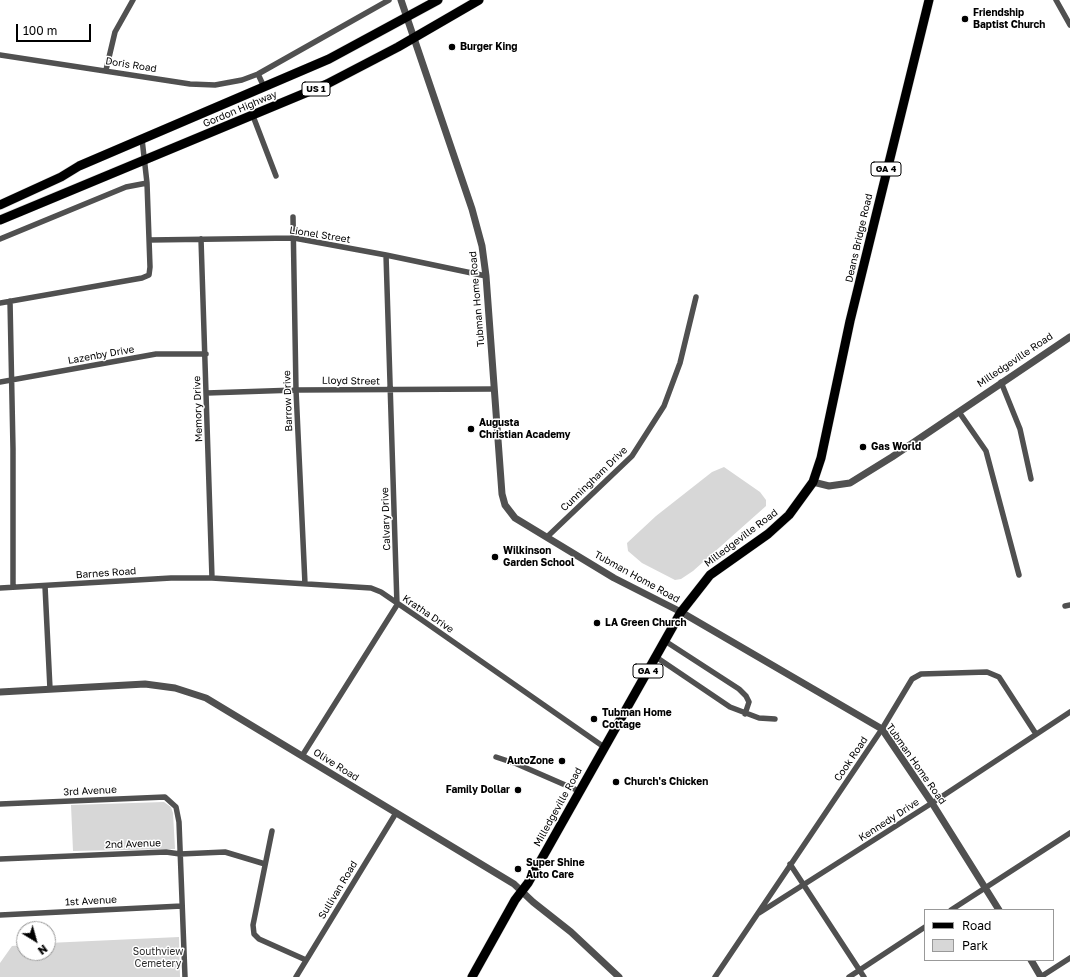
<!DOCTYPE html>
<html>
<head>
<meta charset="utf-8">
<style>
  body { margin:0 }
  #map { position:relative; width:1070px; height:977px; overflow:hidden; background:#fff; font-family:"Golos Text",sans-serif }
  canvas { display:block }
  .legend { position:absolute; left:924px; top:909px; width:130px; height:52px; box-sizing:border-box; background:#fff; border:1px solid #999; margin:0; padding:5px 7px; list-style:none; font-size:12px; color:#000 }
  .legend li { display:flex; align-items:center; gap:8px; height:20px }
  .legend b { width:20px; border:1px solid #999 }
  .north { position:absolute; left:16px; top:921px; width:40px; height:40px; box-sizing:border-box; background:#fff; border:1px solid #999; border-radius:50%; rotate:143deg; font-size:11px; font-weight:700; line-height:16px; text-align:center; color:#000 }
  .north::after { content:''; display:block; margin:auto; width:14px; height:18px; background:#000; clip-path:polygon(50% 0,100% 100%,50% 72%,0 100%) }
  .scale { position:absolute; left:16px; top:24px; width:75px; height:18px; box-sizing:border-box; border:2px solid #000; border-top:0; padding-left:5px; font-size:12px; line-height:14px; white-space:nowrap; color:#000; -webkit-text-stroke:3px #fff; paint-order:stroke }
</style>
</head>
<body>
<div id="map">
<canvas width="1070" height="977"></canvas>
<ul class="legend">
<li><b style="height:5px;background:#000"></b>Road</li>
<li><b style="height:11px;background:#d7d7d7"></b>Park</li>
</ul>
<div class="north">N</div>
<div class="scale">100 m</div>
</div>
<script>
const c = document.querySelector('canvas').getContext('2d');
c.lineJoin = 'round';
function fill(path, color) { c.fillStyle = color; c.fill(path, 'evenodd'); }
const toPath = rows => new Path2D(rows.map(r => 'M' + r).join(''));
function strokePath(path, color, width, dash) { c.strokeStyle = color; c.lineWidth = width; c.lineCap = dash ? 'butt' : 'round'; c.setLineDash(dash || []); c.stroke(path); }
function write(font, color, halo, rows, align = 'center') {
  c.font = font + ' "Golos Text",sans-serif'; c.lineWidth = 3; c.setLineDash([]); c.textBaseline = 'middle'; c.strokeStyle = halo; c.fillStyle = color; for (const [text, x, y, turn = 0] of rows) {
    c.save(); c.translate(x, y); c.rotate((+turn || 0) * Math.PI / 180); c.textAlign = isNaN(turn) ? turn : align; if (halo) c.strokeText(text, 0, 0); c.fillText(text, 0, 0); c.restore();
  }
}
fill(toPath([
  [724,467,760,492,766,500,766,506,693,571,681,579,675,580,642,563,628,551,627,543,656,516,712,472],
  [164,802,171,807,173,813,175,849,73,851,71,805],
  [179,937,180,977,0,977,0,963,12,946,24,945,24,953,48,953,48,943]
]), '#d7d7d7');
const primary = toPath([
  [472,977,515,900,528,883,681,612,710,575,768,534,789,515,813,482,821,458,850,321,929,0]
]);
const trunk = toPath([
  [0,205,61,177,79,166,329,59,438,0],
  [0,220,327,84,398,47,479,0]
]);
strokePath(primary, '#dbdbdb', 10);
strokePath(trunk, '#dbdbdb', 10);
strokePath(toPath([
  [1056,0,1070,25],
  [0,55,190,84,215,85,242,80,258,74,389,0],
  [106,70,115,32,133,0],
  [258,74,264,87],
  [253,116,276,176],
  [293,217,296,390,305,584],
  [0,239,126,187,147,183],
  [201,239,212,578],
  [149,240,294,238,386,255,486,276],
  [10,301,13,449,13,587],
  [0,303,142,278,149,275,150,267,147,183,142,139],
  [0,382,156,354,206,354],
  [1001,382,1020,429,1031,479],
  [207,393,296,390,494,389],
  [959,412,986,451,1019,575],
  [548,536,632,456,664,406,680,363,696,297],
  [45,586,50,689],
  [0,588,171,578,212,578,371,588,381,592,422,620,604,747],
  [1065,606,1070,605],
  [665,641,739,689,746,696,749,702,745,714],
  [656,657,730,707,759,718,775,719],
  [302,756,397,605,386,255],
  [496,757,517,764,579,791],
  [0,804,165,797,176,807,179,822,185,977],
  [272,831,253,925,254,934,259,939,306,960],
  [0,859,166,852,180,854,225,852,265,864],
  [790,864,864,977],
  [951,910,1070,833],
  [759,913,932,803,1070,712],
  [0,915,182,906],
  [1042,976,1070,958],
  [296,977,396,813],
  [715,977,882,729,912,679,921,674,987,672,999,677,1036,734],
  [849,977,925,927]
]), '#505050', 5.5);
strokePath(toPath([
  [401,0,472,209,482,246,486,276,502,494,505,505,515,518,614,578,681,612,882,729,932,803,999,910],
  [813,482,829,486,850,483,892,457,1070,337],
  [0,692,145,684,175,688,206,698,514,884,533,902,571,932,619,977],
  [1031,960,1041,977]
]), '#505050', 7);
strokePath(primary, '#000', 9);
strokePath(trunk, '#000', 9);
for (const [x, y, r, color] of [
  [965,19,4,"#000"],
  [452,47,4,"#000"],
  [471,429,4,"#000"],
  [863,447,4,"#000"],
  [495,557,4,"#000"],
  [597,623,4,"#000"],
  [594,719,4,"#000"],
  [562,761,4,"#000"],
  [616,782,4,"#000"],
  [518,790,4,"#000"],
  [518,869,4,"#000"]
]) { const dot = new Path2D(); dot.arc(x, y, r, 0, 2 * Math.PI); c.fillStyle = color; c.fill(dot); strokePath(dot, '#fff', 1.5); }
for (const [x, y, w] of [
  [316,89,28],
  [886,169,30],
  [648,671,30]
]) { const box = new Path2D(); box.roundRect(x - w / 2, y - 7, w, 14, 3); c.fillStyle = '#fff'; c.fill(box); strokePath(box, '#000', 1); }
write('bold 9px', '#000', null, [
  ["US 1",316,89],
  ["GA 4",886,169],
  ["GA 4",648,671]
]);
write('bold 10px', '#000', '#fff', [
  ["Friendship",973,13],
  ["Baptist Church",973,25],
  ["Burger King",460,47],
  ["Augusta",479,423],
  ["Christian Academy",479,435],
  ["Gas World",871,447],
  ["Wilkinson",503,551],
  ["Garden School",503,563],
  ["LA Green Church",605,623],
  ["Tubman Home",602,713],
  ["Cottage",602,725],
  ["AutoZone",554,761,"right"],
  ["Church's Chicken",624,782],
  ["Family Dollar",510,790,"right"],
  ["Super Shine",526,863],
  ["Auto Care",526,875]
], 'left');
write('10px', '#000', '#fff', [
  ["Doris Road",131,65,9],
  ["Gordon Highway",240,109,-23],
  ["Lionel Street",320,235,9],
  ["Deans Bridge Road",859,238,-77],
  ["Tubman Home Road",477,299,-95],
  ["Lazenby Drive",101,355,-10],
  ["Milledgeville Road",1015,360,-34],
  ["Lloyd Street",351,381,1],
  ["Barrow Drive",288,401,-92],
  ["Memory Drive",198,409,-92],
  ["Cunningham Drive",594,479,-44],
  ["Calvary Drive",386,519,-92],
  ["Milledgeville Road",741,538,-37],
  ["Barnes Road",106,573,-4],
  ["Tubman Home Road",637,577,29],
  ["Kratha Drive",428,614,34],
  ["Cook Road",851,759,-56],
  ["Tubman Home Road",916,764,55],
  ["Olive Road",336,765,32],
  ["3rd Avenue",90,791,-3],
  ["Milledgeville Road",558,807,-61],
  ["Kennedy Drive",889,820,-33],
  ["2nd Avenue",133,844,-2],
  ["Sullivan Road",338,890,-59],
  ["1st Avenue",91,901,-3]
]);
write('10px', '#2e2e2e', '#fff', [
  ["Southview",158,952],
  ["Cemetery",158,964]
]);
</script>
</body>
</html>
